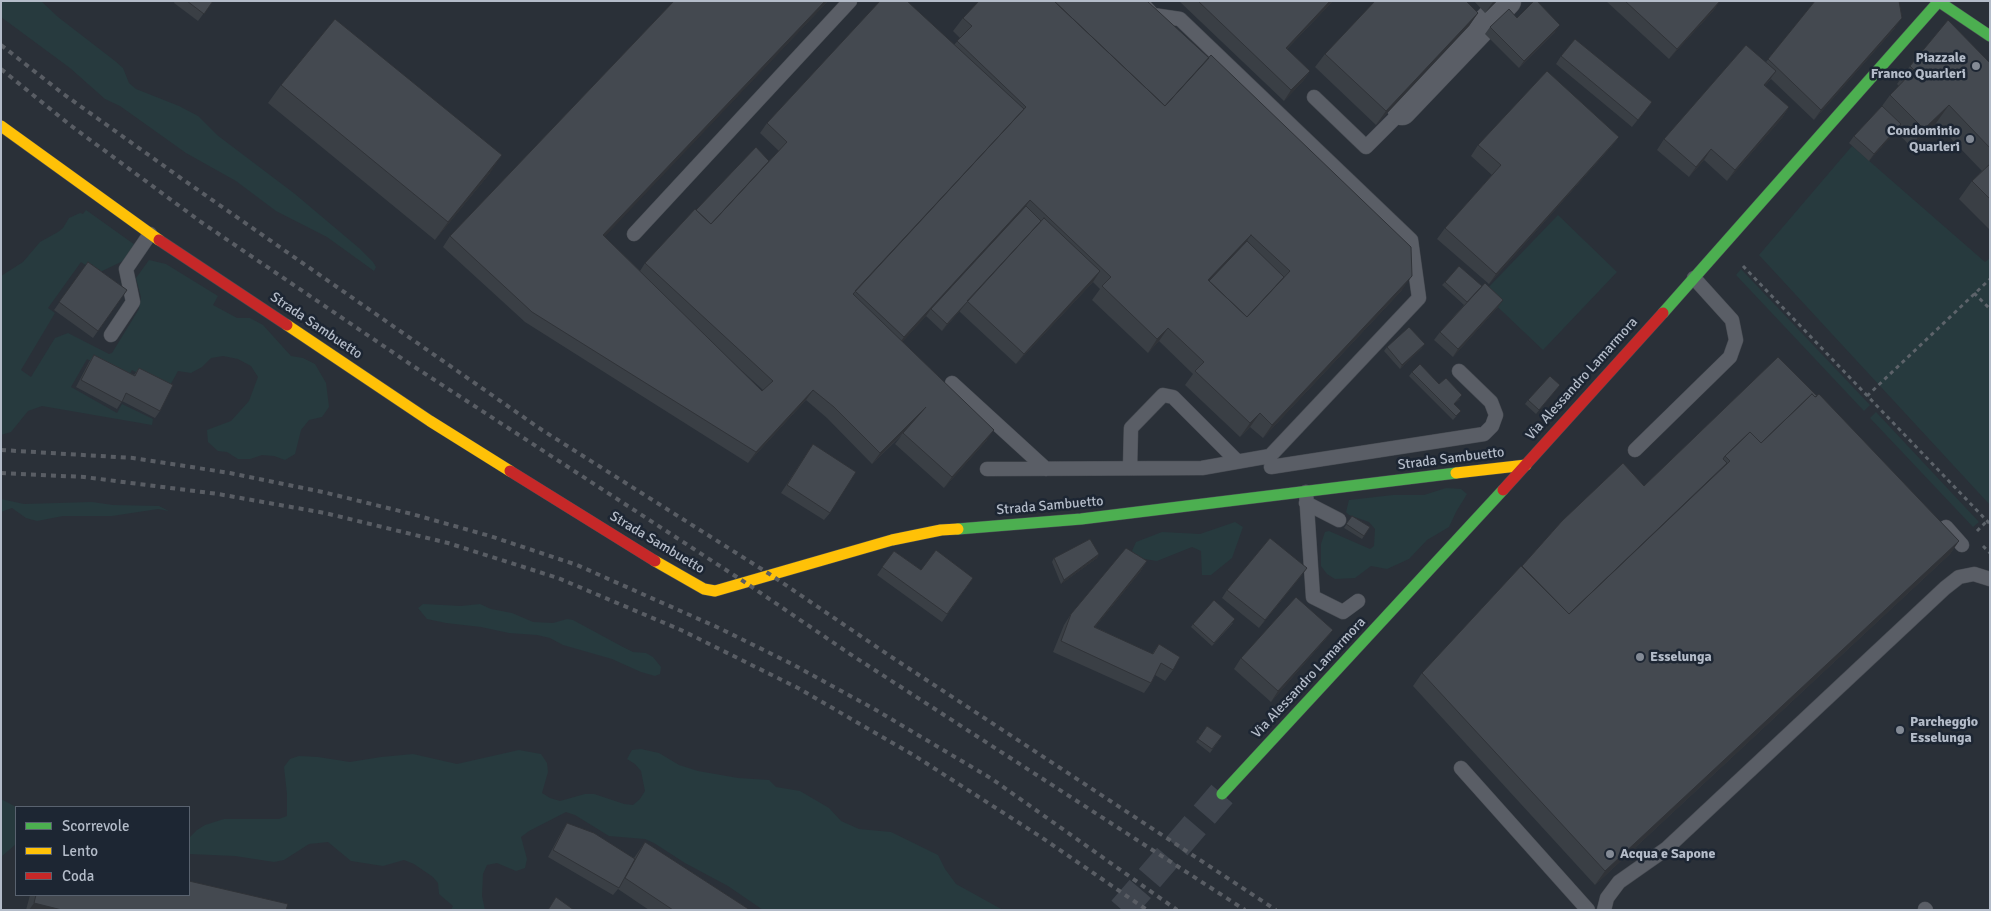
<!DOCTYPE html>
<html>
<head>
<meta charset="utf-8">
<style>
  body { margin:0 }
  #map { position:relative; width:1991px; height:911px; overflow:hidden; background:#2a3038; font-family:Signika,sans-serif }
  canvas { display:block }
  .frame { position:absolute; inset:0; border:2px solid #b4bcc9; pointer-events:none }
  .legend { position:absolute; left:15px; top:806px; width:175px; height:90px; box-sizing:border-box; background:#1d2633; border:1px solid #59626f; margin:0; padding:6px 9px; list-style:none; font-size:15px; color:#b4bcc9 }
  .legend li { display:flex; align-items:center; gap:10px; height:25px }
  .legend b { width:25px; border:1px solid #59626f }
</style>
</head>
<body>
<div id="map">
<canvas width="1991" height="911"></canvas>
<div class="frame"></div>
<ul class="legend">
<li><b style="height:6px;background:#4caf50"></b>Scorrevole</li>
<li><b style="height:6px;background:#ffc107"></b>Lento</li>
<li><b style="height:6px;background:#c62828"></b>Coda</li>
</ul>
</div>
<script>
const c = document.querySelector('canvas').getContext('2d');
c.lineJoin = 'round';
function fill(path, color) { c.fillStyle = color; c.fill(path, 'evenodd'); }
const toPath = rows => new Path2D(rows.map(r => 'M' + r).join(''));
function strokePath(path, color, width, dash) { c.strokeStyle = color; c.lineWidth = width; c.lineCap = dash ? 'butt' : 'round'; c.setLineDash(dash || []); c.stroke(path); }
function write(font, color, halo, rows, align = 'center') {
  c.font = font + ' Signika,sans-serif'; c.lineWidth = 5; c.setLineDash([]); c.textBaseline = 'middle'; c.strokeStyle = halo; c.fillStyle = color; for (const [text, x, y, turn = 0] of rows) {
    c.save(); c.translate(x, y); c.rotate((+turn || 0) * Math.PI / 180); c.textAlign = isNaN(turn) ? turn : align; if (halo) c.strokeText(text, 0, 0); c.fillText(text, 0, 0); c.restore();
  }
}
fill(toPath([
  [1,1,41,1,58,17,115,61,123,68,129,83,136,89,179,106,198,116,217,135,295,194,359,248,373,262,376,267,374,271,327,237,276,211,236,181,186,153,120,106,105,99,70,68,1,17],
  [1852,146,1985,262,1990,258,1990,505,1759,255],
  [86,210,135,245,123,261,98,273,81,262,48,308,55,313,21,370,31,377,55,338,68,333,109,354,112,353,139,309,141,297,136,278,149,260,166,264,218,296,213,305,237,318,250,318,263,325,291,356,303,358,315,364,326,383,329,407,322,417,309,420,301,430,295,454,285,460,274,456,262,455,250,459,238,459,227,452,218,451,208,442,207,430,231,421,249,401,258,377,251,366,238,359,223,356,211,358,202,367,191,373,178,371,168,389,132,370,127,379,87,359,71,387,117,413,122,404,153,419,152,425,42,406,28,411,11,432,1,435,1,276,23,262,40,242,58,232,63,228,69,218,80,213,83,214],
  [1558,215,1617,272,1543,350,1483,293],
  [1741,269,1870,405,1864,411,1736,275],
  [1876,412,1979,522,1973,527,1870,418],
  [1446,488,1461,489,1467,494,1456,512,1449,527,1427,540,1409,559,1387,569,1371,566,1355,578,1335,579,1327,574,1321,566,1321,544,1325,532,1329,531,1370,549,1374,546,1375,529,1369,522,1349,515,1346,512,1349,500,1393,495,1424,495],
  [1,499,24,504,92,502,113,505,159,506,169,511,158,509,112,516,63,516,37,521,26,518,12,508,1,512],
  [1235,522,1243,527,1232,558,1211,575,1202,575,1201,551,1192,547,1157,561,1138,558,1132,551,1136,542,1162,532,1200,534],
  [423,604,461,606,480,604,491,609,512,613,533,622,553,623,567,619,573,620,621,646,633,652,646,653,653,657,661,667,660,674,655,676,641,672,612,659,563,645,550,638,537,635,509,633,481,627,446,623,427,619,418,608],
  [641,749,659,753,679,765,698,771,738,778,769,780,776,787,800,791,829,808,841,821,859,829,891,832,938,855,945,869,956,884,1003,910,763,910,728,886,685,863,654,843,645,839,609,836,575,815,566,812,529,831,521,837,527,859,525,868,516,871,497,863,487,865,483,874,482,896,485,910,451,910,453,906,439,894,438,883,433,877,414,864,404,860,383,866,351,861,328,842,309,844,284,860,274,862,235,856,189,854,190,837,197,830,205,825,224,819,279,819,287,816,287,794,284,767,290,759,299,756,318,757,350,762,381,757,413,754,457,764,519,750,541,754,547,763,548,772,542,793,550,798,560,801,585,794,594,794,624,804,633,805,640,799,645,791,641,771,635,764,627,759,632,750],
  [1,799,16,807,16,844,1,857]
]), '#273a3e');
strokePath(toPath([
  [1122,910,1222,794]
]), '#3f454e', 28, [28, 14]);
const lane = toPath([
  [1314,97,1366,147,1402,111],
  [634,234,850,1],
  [111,335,133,302,126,269,150,234],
  [952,383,1046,469],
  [1635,450,1730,357,1736,340,1732,320,1694,278],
  [1271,467,1484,434,1492,426,1496,415,1491,402,1459,371],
  [1130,468,1131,428,1163,395,1173,397,1237,461],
  [987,469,1202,468,1270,456,1419,298,1411,240,1180,19,1153,15,1140,1],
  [1306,492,1313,597,1343,612,1358,601],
  [1306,503,1339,520],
  [1946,527,1962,545],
  [1461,768,1588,910],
  [1925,909,1926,910],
  [1604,910,1607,898,1619,882,1666,849,1945,588,1959,577,1974,574,1990,579]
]);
const street = toPath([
  [1402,111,1507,1]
]);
const fast = toPath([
  [1938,1,1990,36],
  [1663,313,1939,1],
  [958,529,1081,519,1456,473],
  [1222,794,1503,490]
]);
const slow = toPath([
  [1,126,159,240],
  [287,325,430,421,510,471],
  [1456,473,1526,465],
  [655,561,704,589,715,591,892,540,941,530,958,529]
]);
const jam = toPath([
  [159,240,287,325],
  [510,471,655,561],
  [1503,490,1663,313]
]);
strokePath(lane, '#484c53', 15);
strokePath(street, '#484c53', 29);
strokePath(fast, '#484c53', 12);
strokePath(slow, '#484c53', 12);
strokePath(jam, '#484c53', 12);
strokePath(toPath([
  [1743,266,1990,524],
  [1974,293,1990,309],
  [1867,396,1990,279],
  [1977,531,1987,521],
  [1983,546,1990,553]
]), '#5d636a', 3, [4, 4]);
strokePath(lane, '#5a5e66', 14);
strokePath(street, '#5a5e66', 28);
strokePath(fast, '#4caf50', 11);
strokePath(slow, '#ffc107', 11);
strokePath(jam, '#c62828', 11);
strokePath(toPath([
  [1,45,62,93,185,181,542,430,771,575,887,654,1276,910],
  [1,69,70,125,201,222,410,364,746,583,850,654,1245,910],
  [1,450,133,458,230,473,323,492,412,514,490,536,577,565,719,628,792,664,876,710,992,779,1177,910],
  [1,473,84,477,218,494,325,513,448,543,558,578,681,630,798,688,915,756,1041,837,1147,910]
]), '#595d64', 4, [5, 5]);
fill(toPath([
  [175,1,213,1,198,21,174,3],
  [674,1,828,1,604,236,640,271,645,263,696,210,769,161,779,151,760,133,767,123,954,45,960,38,953,31,963,18,1402,290,1263,438,1250,427,1240,437,1185,385,1193,374,1159,341,1148,353,1092,300,1100,289,1093,282,1016,364,960,312,960,311,942,331,926,316,902,342,987,440,944,488,895,444,902,435,872,464,827,418,806,400,748,463,525,322,443,247,450,236],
  [727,357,763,390,762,391],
  [1179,1,1333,1,1287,49,1310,71,1303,81,1284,101],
  [1474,1,1497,1,1485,13],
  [1606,1,1720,1,1713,11,1669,59],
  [1815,1,1895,28,1814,120,1771,79,1765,86,1789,107,1782,118,1727,181,1704,160,1689,177,1657,150,1664,139,1766,62],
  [1478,13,1469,26,1376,125,1315,67,1325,54],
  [1517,18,1555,32,1519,68,1485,34,1490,27],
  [1561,56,1652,102,1632,127,1556,64],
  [1990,63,1990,230,1959,199,1972,181,1982,171,1936,123,1911,147,1896,131,1869,161,1849,143,1854,136,1882,106,1890,95,1899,86,1897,84,1910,66],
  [281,85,490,173,435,240,268,103],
  [1619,137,1611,147,1489,284,1437,239,1445,228,1492,175,1471,156,1478,145],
  [88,262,127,290,93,338,54,310],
  [1445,282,1498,307,1453,357,1434,340,1440,332,1464,305,1442,285],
  [1387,347,1422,348,1400,369,1384,351],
  [94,355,134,375,139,368,160,411,155,418,122,401,117,409,76,387,89,362],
  [1778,357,1959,541,1950,554,1595,885,1413,686,1422,673,1644,486],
  [1412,372,1439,384,1460,399,1454,404,1461,411,1453,420,1409,376],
  [1560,385,1536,414,1525,404,1528,400],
  [813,444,830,513,824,520,781,493],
  [1352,516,1370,527,1362,539,1344,528],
  [894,551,921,570,973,578,942,622,877,575],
  [1099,554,1097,558,1061,584,1052,562,1054,558],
  [1147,561,1140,572,1095,627,1152,654,1159,644,1173,670,1165,681,1155,675,1151,683,1144,693,1053,652,1064,625,1071,614],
  [1302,575,1259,628,1222,598,1227,590],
  [1233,623,1212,646,1191,627,1193,624],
  [1333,630,1325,640,1271,702,1234,669,1241,658],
  [1207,726,1222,736,1210,753,1196,742],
  [567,823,634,858,645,842,750,910,649,910,618,889,613,895,548,857,562,831],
  [30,895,189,895,286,910,26,910]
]), '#3a3f45');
fill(toPath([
  [825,1,828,1,596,246,603,235],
  [1330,1,1333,1,1278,58,1286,48],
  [1494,1,1497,1,1485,13,1493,2],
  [1720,1,1713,11,1669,59,1677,49],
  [1478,13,1469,26,1376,125,1386,111],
  [1902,18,1895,28,1814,120,1821,110],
  [1560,25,1555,32,1519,68,1524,61],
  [1310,71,1303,81,1284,101,1291,90],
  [1776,71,1769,81,1757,96,1764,85],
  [1949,105,1936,123,1911,147,1924,129],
  [1789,107,1782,118,1727,181,1735,170],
  [1901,124,1896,132,1869,161,1874,154],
  [1619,137,1611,147,1489,284,1496,274],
  [1711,149,1704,160,1689,177,1696,167],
  [502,155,490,173,435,240,448,222],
  [1030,200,1021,213,931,309,926,316,894,351,904,337],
  [1251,235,1242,248,1204,286,1208,280],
  [1100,271,1093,282,1016,364,1024,354],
  [1412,276,1402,290,1263,438,1272,425],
  [1503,300,1498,307,1453,357,1458,349],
  [965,304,960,311,942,331,947,324],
  [1168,328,1159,341,1148,353,1157,339],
  [1425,344,1422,348,1400,369,1402,365],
  [813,390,806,400,748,463,756,452],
  [926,407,919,417,872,464,880,453],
  [1260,413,1250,427,1240,437,1250,423],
  [994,430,987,440,944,488,952,477],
  [1959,541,1950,554,1595,885,1605,871],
  [1099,554,1097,558,1061,584,1064,580],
  [1147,561,1140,572,1087,637,1094,627],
  [1307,568,1302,575,1259,628,1265,620],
  [1333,630,1325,640,1271,702,1278,691],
  [34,903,62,910,29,910]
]), '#303338');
const building = toPath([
  [187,1,213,1,204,14,187,1],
  [674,1,825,1,603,235,762,391,773,381,645,263,695,209,711,224,787,142,767,123,880,1,907,1,1024,109,853,294,994,430,952,477,903,433,926,407,880,453,834,407,813,390,756,452,532,312,450,236,674,1],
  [979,1,1054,1,1165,106,1211,55,1411,247,1412,276,1272,425,1260,413,1250,423,1195,371,1204,362,1168,328,1157,339,1102,286,1111,277,1030,200,904,337,855,291,1026,107,957,41,972,26,963,18,979,1],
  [1251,235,1290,271,1247,317,1208,280,1251,235],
  [1054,1,1147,1,1209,58,1165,106,1054,1],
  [1198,1,1330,1,1286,48,1310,71,1291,90,1198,1],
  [1375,1,1466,1,1478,13,1386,111,1325,54,1375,1],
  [1534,1,1537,1,1560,25,1524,61,1490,27,1509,9,1517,18,1534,1],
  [1625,1,1720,1,1677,49,1625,1],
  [1815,1,1899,1,1902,18,1821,110,1768,59,1815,1],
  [335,19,502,155,448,222,281,85,335,19],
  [1948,20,1990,63,1990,148,1949,105,1924,129,1890,95,1914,70,1910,66,1948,20],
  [1575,39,1652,102,1638,120,1561,56,1575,39],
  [1746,45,1776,71,1764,85,1789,107,1735,170,1711,149,1696,167,1664,139,1746,45],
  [1547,71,1619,137,1496,274,1445,228,1501,165,1478,145,1547,71],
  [1882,106,1901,124,1874,154,1854,136,1882,106],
  [756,147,769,161,711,224,696,210,756,147],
  [1990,164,1990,199,1972,181,1990,164],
  [1026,206,1041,221,947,324,931,309,1026,206],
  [1044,218,1100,271,1024,354,967,301,1044,218],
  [1247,241,1284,277,1247,317,1209,281,1247,241],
  [88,262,127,290,98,331,59,302,88,262],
  [1459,266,1482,286,1467,302,1445,282,1459,266],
  [1485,283,1503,300,1458,349,1440,332,1485,283],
  [1409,327,1425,344,1402,365,1387,347,1409,327],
  [94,355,135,376,139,368,173,385,160,411,126,393,122,402,81,380,94,355],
  [1778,357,1817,396,1815,397,1812,394,1761,443,1750,432,1725,456,1723,459,1727,463,1569,614,1522,566,1562,521,1623,463,1644,486,1778,357],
  [1420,364,1439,384,1446,378,1462,395,1454,404,1461,411,1456,416,1412,372,1420,364],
  [1550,376,1560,385,1539,410,1528,400,1550,376],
  [1812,394,1815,397,1819,394,1959,541,1605,871,1422,673,1521,566,1569,614,1730,461,1725,456,1750,432,1761,443,1812,394],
  [813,444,856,472,830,513,787,485,813,444],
  [1352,516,1370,527,1364,536,1346,524,1352,516],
  [1270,538,1307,568,1265,620,1227,590,1270,538],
  [1090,539,1099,554,1064,580,1054,558,1090,539],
  [1126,548,1147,561,1094,627,1153,654,1159,644,1180,657,1173,670,1161,663,1151,683,1061,641,1071,614,1126,548],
  [936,550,973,578,947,614,882,567,894,551,921,570,936,550],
  [1296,597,1333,630,1278,691,1241,658,1296,597],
  [1214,600,1235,619,1214,643,1193,624,1214,600],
  [1207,726,1222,736,1212,749,1198,739,1207,726],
  [567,823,594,833,635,859,619,888,553,850,567,823],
  [645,842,750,910,673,910,625,878,645,842],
  [189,881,288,904,286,910,62,910,34,903,36,895,189,895,189,881],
  [556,897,574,910,548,910,556,897]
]);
fill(building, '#444950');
strokePath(building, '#303338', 1);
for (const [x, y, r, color] of [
  [1976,66,5,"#848b96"],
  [1970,139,5,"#848b96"],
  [1640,657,5,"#848b96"],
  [1900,730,5,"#848b96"],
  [1610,854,5,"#848b96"]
]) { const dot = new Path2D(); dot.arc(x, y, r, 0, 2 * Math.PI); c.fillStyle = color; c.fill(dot); strokePath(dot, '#1d2633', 2); }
write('bold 14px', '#b4bcc9', '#1d2633', [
  ["Piazzale",1966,58,"right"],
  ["Franco Quarleri",1966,74,"right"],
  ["Condominio",1960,131,"right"],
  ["Quarleri",1960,147,"right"],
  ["Esselunga",1650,657],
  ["Parcheggio",1910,722],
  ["Esselunga",1910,738],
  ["Acqua e Sapone",1620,854]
], 'left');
write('14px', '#b4bcc9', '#1d2633', [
  ["Strada Sambuetto",316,326,34],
  ["Via Alessandro Lamarmora",1582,379,-48],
  ["Strada Sambuetto",1451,459,-7],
  ["Strada Sambuetto",1050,506,-5],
  ["Strada Sambuetto",657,543,31],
  ["Via Alessandro Lamarmora",1309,678,-47]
]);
</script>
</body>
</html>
